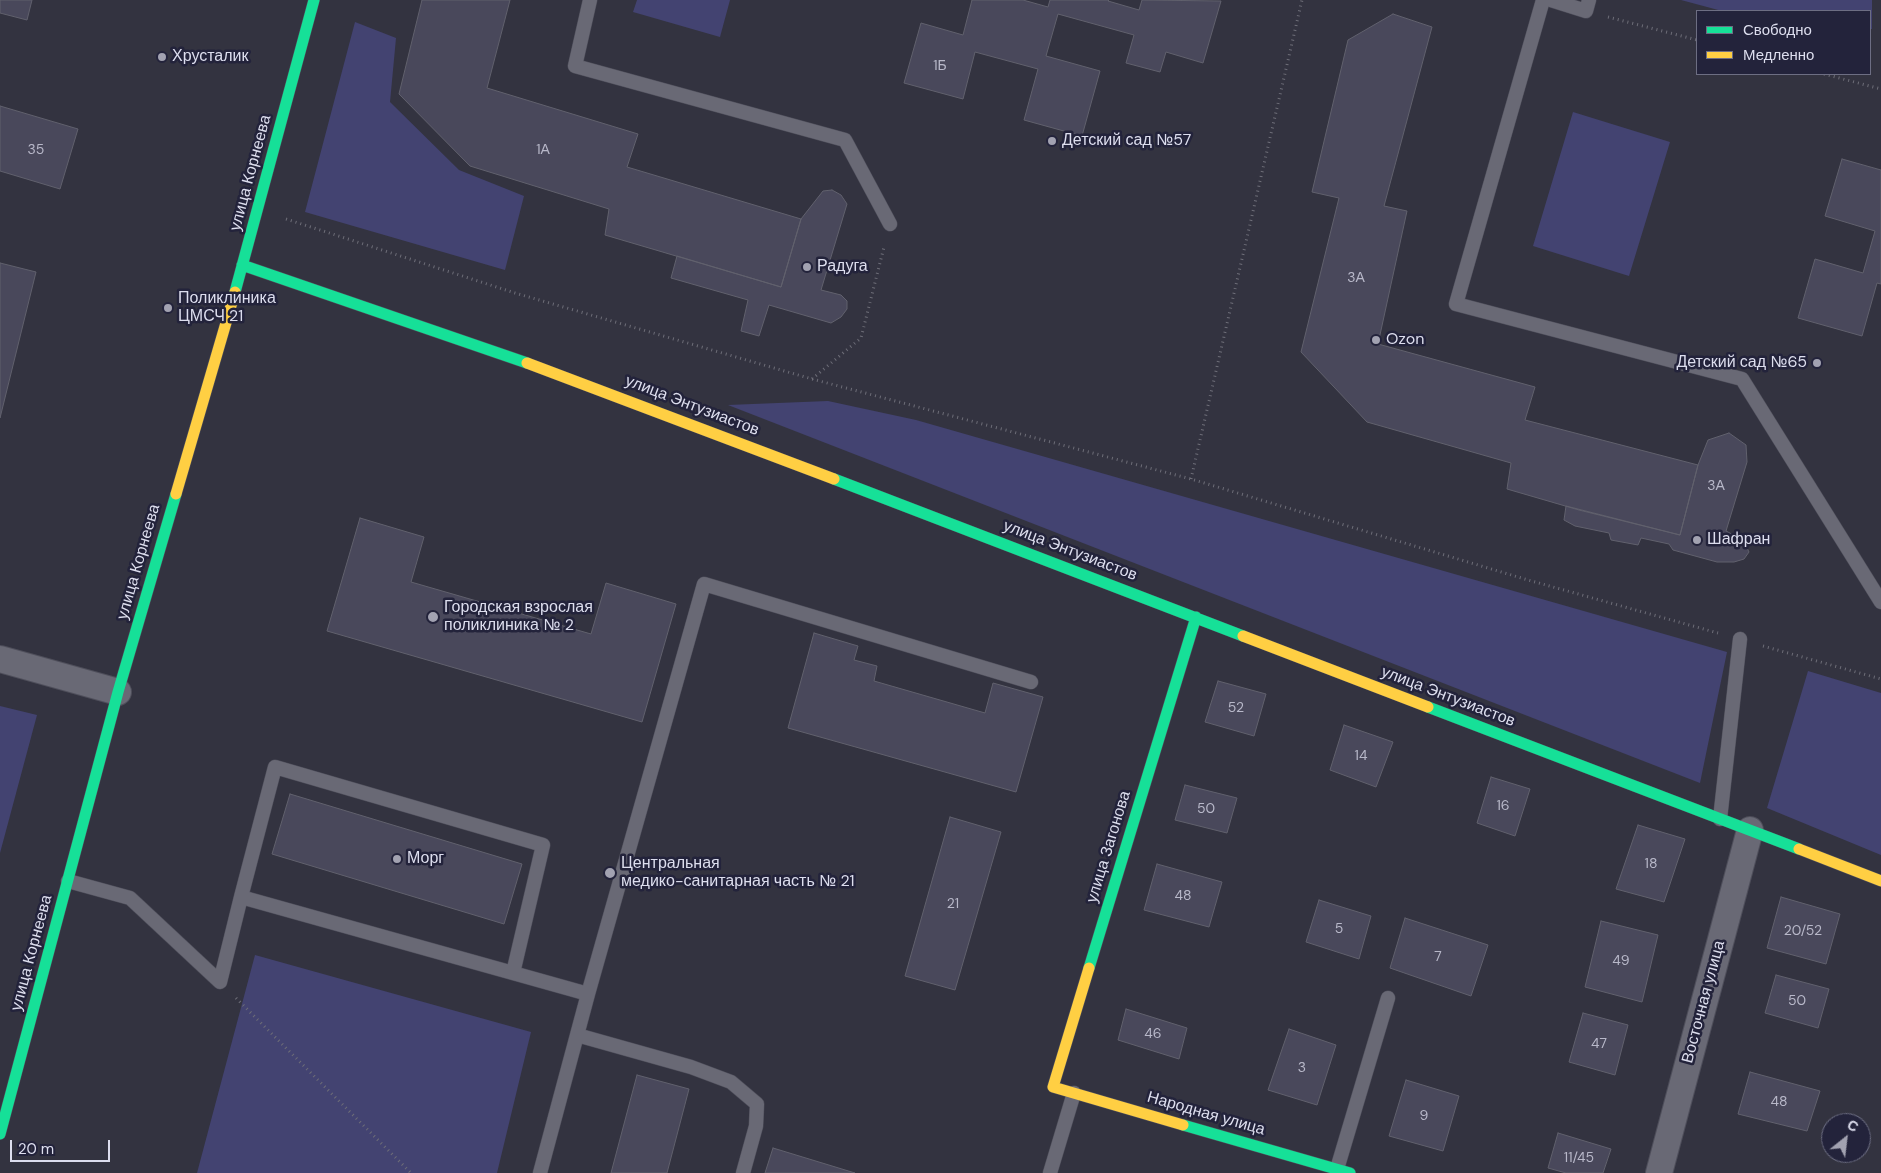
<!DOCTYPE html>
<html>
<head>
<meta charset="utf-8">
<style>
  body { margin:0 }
  #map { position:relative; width:1881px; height:1173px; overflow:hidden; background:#333340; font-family:"DM Sans",sans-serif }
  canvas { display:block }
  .legend { position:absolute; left:1696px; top:10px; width:175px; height:65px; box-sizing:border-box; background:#23233b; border:1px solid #6d6e83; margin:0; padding:6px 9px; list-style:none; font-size:15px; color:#dddeee }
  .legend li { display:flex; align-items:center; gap:10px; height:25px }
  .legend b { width:25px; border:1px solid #6d6e83 }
  .north { position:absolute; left:1821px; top:1113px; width:50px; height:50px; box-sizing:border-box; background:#23233b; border:1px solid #6d6e83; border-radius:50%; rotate:29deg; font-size:14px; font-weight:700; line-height:20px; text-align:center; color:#dddeee }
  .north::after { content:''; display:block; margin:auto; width:18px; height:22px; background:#a2a2b1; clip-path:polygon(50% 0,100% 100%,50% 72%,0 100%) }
  .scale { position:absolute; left:10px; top:1140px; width:100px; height:22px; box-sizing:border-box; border:2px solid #dddeee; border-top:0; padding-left:6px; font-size:15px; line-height:18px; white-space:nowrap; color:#dddeee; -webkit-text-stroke:4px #23233b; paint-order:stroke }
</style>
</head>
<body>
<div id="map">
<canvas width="1881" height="1173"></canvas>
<ul class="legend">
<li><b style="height:6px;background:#16e098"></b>Свободно</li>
<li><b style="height:6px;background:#ffcf43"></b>Медленно</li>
</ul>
<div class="north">С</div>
<div class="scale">20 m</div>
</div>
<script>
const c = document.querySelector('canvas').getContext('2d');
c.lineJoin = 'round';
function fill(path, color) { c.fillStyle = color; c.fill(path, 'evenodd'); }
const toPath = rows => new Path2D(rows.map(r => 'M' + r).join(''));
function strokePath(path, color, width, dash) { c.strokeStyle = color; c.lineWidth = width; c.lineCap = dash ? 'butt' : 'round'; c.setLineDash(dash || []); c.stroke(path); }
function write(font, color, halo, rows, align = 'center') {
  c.font = font + ' "DM Sans",sans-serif'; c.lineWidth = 5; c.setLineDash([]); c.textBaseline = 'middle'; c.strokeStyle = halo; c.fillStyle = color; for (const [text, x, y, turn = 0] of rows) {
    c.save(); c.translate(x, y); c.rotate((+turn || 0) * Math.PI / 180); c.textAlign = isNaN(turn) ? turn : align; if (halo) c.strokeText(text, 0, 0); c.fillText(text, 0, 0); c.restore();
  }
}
fill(toPath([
  [637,0,730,0,720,37,633,12],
  [1681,0,1872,0,1872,29,1870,29,1870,11,1722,11],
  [355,22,396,38,390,102,459,170,524,196,505,270,305,212],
  [1573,112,1670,142,1629,276,1533,246],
  [828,401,916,420,1727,652,1700,783,728,405],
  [1808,671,1881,693,1881,855,1767,808],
  [0,706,37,715,0,853],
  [255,955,531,1032,497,1173,197,1173]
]), '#434371');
const building = toPath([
  [0,0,32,0,27,20,0,13,0,0],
  [422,0,510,0,487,88,638,134,627,167,801,219,781,287,605,235,609,209,470,166,399,94,422,0],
  [972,0,1023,0,1048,7,1050,0,1109,0,1108,1,1139,10,1142,0,1221,1,1203,63,1166,52,1160,72,1126,63,1134,35,1058,14,1046,56,1100,71,1082,136,1024,120,1038,69,975,52,963,99,904,83,921,23,963,35,972,0],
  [1393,14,1432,27,1384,206,1407,211,1378,344,1535,387,1525,420,1698,465,1680,535,1579,510,1507,489,1511,463,1367,422,1301,352,1339,198,1312,192,1348,40,1393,14],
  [0,106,78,129,60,189,0,171,0,106],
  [1842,159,1881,170,1881,284,1877,283,1862,336,1798,318,1815,259,1863,273,1875,231,1825,216,1842,159],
  [832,190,841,195,847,204,821,290,841,295,847,301,847,309,841,317,831,323,769,305,759,336,741,331,748,300,671,278,677,256,781,287,801,219,823,191,832,190],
  [0,263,36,272,0,418,0,263],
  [1729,433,1746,445,1747,462,1726,531,1743,540,1749,552,1744,559,1734,562,1717,562,1673,550,1669,544,1641,538,1638,545,1611,540,1609,533,1575,526,1564,520,1566,506,1680,535,1698,465,1708,440,1729,433],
  [360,518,424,537,411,582,591,634,606,583,676,604,642,722,327,631,360,518],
  [814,633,858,646,854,660,877,666,874,681,985,713,993,683,1043,697,1016,792,788,728,814,633],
  [1218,681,1266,694,1254,736,1205,722,1218,681],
  [1344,725,1393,742,1376,787,1330,770,1344,725],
  [1491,777,1530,789,1515,836,1477,823,1491,777],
  [1185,785,1237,798,1227,833,1175,820,1185,785],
  [290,794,522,864,504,924,272,854,290,794],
  [950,817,1001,832,955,990,905,976,950,817],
  [1638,825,1685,839,1664,902,1616,889,1638,825],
  [1157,864,1222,882,1209,927,1144,910,1157,864],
  [1781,897,1840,914,1826,964,1767,948,1781,897],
  [1319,900,1371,916,1359,959,1306,942,1319,900],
  [1405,918,1488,945,1471,996,1390,968,1405,918],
  [1601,921,1658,935,1642,1002,1585,987,1601,921],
  [1776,975,1829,989,1818,1028,1765,1013,1776,975],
  [1126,1009,1187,1028,1179,1059,1118,1040,1126,1009],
  [1583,1013,1628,1025,1615,1075,1569,1062,1583,1013],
  [1289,1029,1336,1045,1317,1105,1268,1090,1289,1029],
  [1750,1072,1820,1091,1807,1131,1738,1114,1750,1072],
  [637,1075,689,1089,667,1173,611,1173,637,1075],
  [1406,1080,1459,1096,1443,1151,1389,1136,1406,1080],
  [1558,1133,1611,1149,1603,1173,1566,1173,1548,1168,1558,1133],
  [773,1148,855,1173,765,1173,773,1148]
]);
fill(building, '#49485b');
strokePath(building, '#61616d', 1);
const lane = toPath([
  [590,0,575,66,845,140,890,224],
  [1543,0,1456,304,1742,379,1881,602],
  [1551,0,1586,11,1589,0],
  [1720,819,1740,639],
  [68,881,130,898,220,982,241,897,275,767,543,845,513,973,241,897],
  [513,973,588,994],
  [577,1035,691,1067,731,1082,757,1104,756,1126,743,1173],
  [1337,1169,1388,998],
  [540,1173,588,994,704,584,1031,682],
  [1050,1173,1074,1093]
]);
const street = toPath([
  [0,659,118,692],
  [1659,1173,1750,830]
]);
const fast = toPath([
  [242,265,527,363],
  [235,292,314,0],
  [834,479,1243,636],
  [1428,707,1799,849],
  [1089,968,1196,617],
  [1183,1125,1350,1173],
  [0,1134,118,692,176,494]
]);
const slow = toPath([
  [527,363,834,479],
  [176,494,235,292],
  [1243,636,1428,707],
  [1799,849,1881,881],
  [1089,968,1053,1087,1183,1125]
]);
strokePath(lane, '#4f4f5b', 15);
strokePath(street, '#4f4f5b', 28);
strokePath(fast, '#4f4f5b', 12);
strokePath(slow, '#4f4f5b', 12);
strokePath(toPath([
  [1608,17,1697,40],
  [1824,74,1881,89],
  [286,219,515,293,812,379,1191,479,1528,580,1718,633],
  [812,379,861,338,884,247],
  [1191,479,1302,0],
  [1763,646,1881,679],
  [236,998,411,1173]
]), '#6e6e78', 3, [1, 4]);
strokePath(lane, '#696975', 14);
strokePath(street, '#696975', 26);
strokePath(fast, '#16e098', 11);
strokePath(slow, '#ffcf43', 11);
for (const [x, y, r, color] of [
  [162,57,5,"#a2a2b1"],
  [1052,141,5,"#a2a2b1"],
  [807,267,5,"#a2a2b1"],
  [168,308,5,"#a2a2b1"],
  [1376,340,5,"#a2a2b1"],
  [1817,363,5,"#a2a2b1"],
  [1697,540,5,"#a2a2b1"],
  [433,617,6,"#a2a2b1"],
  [397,859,5,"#a2a2b1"],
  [610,873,6,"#a2a2b1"]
]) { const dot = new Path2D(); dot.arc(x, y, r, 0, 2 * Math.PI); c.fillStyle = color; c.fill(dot); strokePath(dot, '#23233b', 2); }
write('14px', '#b8b8c9', null, [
  ["1Б",940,66],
  ["35",36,150],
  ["1А",543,150],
  ["3А",1356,278],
  ["3А",1716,486],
  ["52",1236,708],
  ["14",1361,756],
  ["16",1503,806],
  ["50",1206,809],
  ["18",1651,864],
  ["48",1183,896],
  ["21",953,904],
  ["5",1339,929],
  ["20/52",1803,931],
  ["7",1438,957],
  ["49",1621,961],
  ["50",1797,1001],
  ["46",1153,1034],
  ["47",1599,1044],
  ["3",1302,1068],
  ["48",1779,1102],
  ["9",1424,1116],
  ["11/45",1579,1158]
]);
write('16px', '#dddeee', '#23233b', [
  ["Хрусталик",172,57],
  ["Детский сад №57",1062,141],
  ["Радуга",817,267],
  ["Поликлиника",178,299],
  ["ЦМСЧ 21",178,317],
  ["Ozon",1386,340],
  ["Детский сад №65",1807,363,"right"],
  ["Шафран",1707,540],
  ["Городская взрослая",444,608],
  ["поликлиника № 2",444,626],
  ["Морг",407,859],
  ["Центральная",621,864],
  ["медико-санитарная часть № 21",621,882]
], 'left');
write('16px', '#dddeee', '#23233b', [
  ["улица Корнеева",251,173,-75],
  ["улица Энтузиастов",692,406,21],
  ["улица Энтузиастов",1070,551,21],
  ["улица Корнеева",139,562,-74],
  ["улица Энтузиастов",1448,697,21],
  ["улица Загонова",1109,847,-73],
  ["улица Корнеева",32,953,-75],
  ["Восточная улица",1704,1002,-75],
  ["Народная улица",1206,1114,16]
]);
</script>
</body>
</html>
